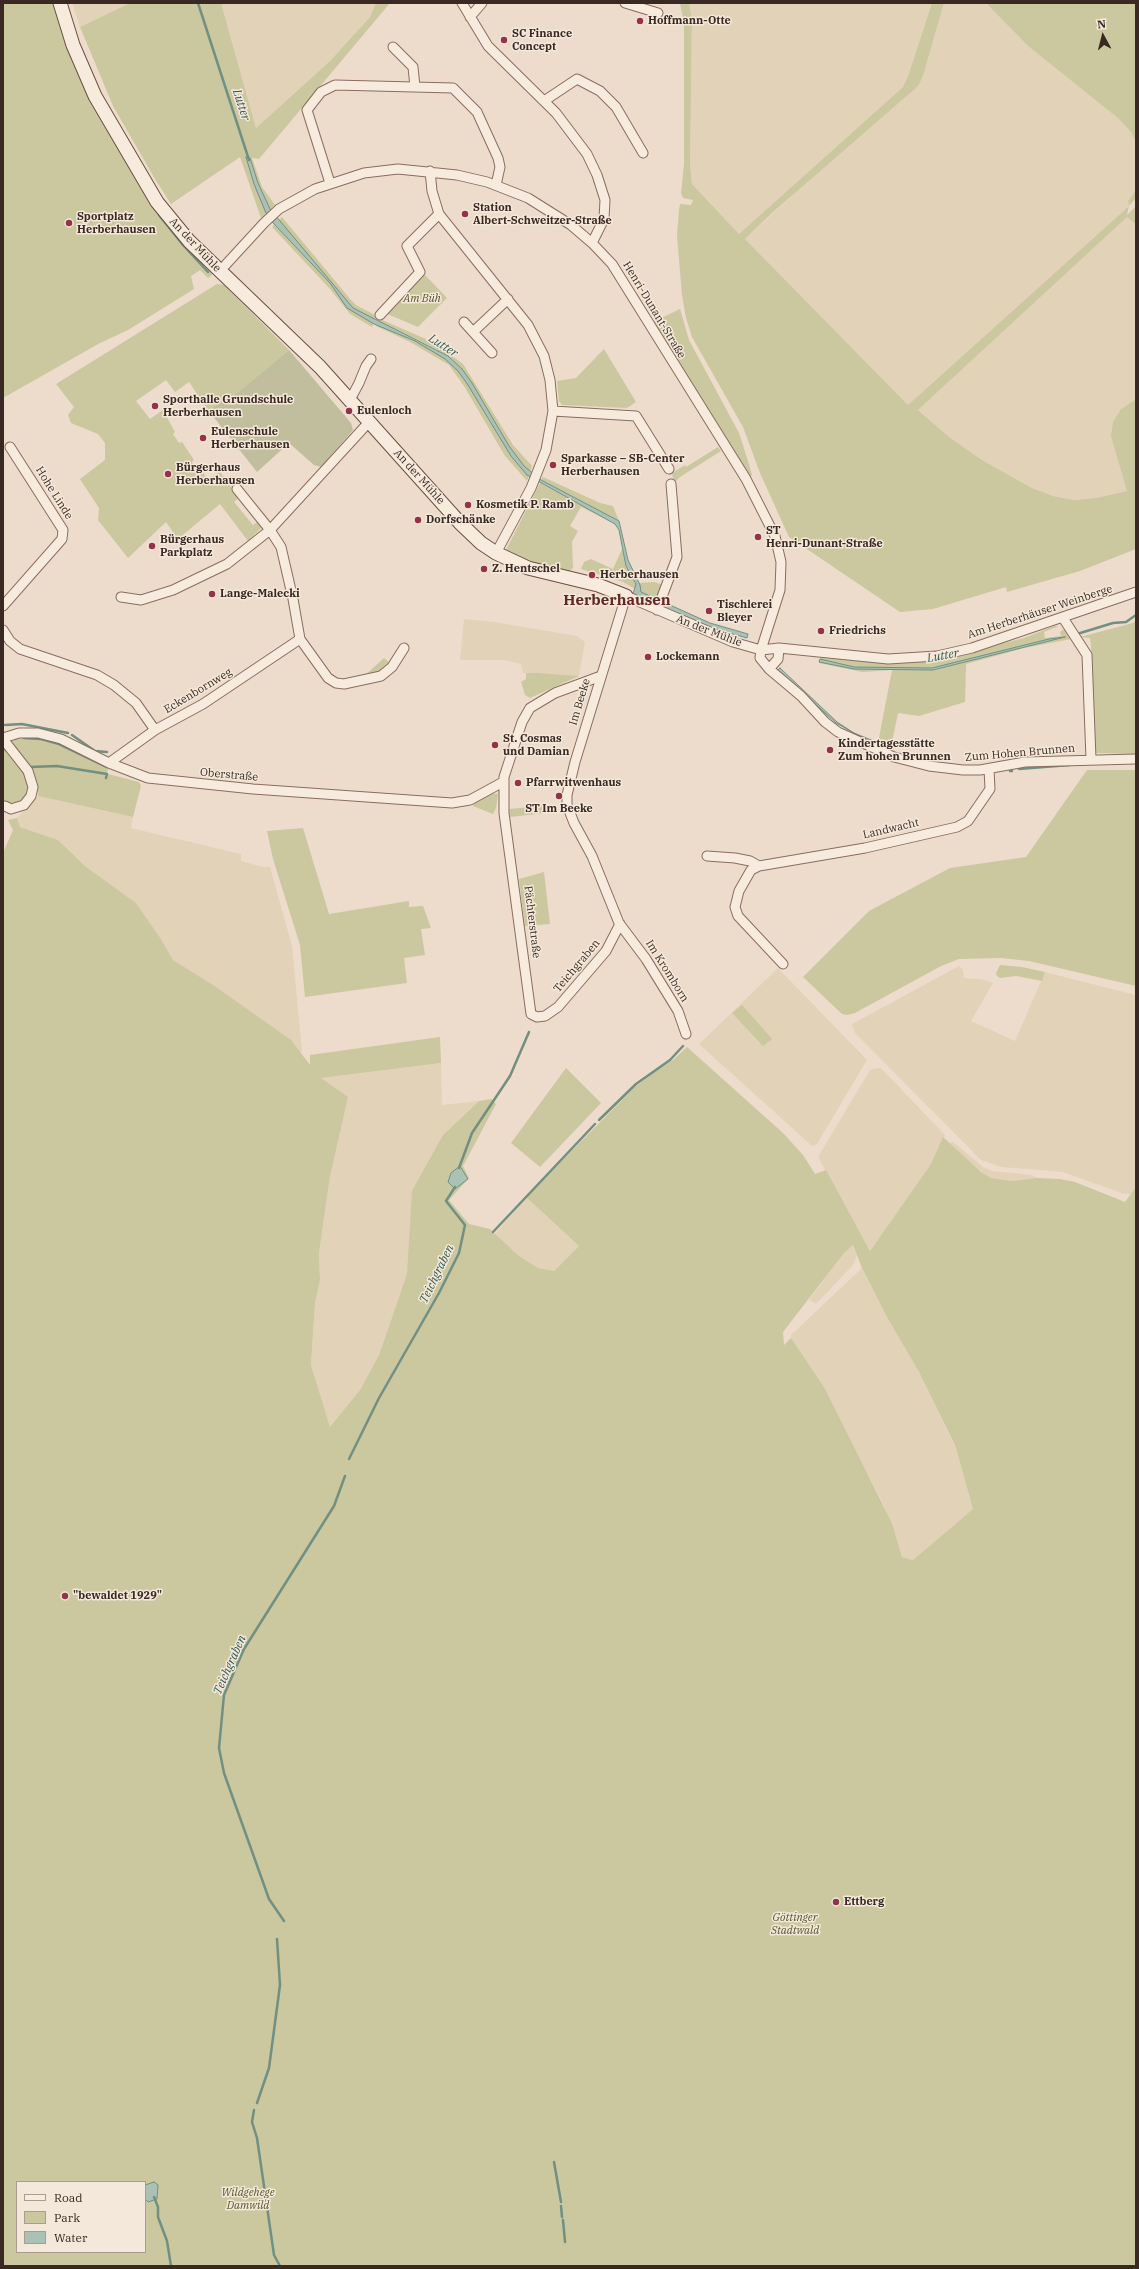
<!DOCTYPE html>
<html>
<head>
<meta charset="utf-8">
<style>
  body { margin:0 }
  #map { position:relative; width:1139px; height:2269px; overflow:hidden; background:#eddccb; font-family:"IBM Plex Serif",serif }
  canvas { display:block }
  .frame { position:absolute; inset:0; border:4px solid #3a2922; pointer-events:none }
  .legend { position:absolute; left:16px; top:2181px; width:130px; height:72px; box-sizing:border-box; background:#f4e8da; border:1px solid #aa9c90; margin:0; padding:5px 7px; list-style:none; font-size:12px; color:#3a2922 }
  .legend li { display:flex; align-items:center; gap:8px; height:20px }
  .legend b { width:20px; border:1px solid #aa9c90 }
  .north { position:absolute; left:1083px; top:16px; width:40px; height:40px; -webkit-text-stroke:3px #f4e8da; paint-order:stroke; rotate:353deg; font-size:11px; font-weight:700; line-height:16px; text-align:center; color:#3a2922 }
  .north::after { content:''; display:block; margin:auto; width:14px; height:18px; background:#3a2922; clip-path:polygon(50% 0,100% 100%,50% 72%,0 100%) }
</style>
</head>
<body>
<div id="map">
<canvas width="1139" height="2269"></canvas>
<div class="frame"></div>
<ul class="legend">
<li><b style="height:5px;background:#f7ebde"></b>Road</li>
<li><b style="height:11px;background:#cbc79f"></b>Park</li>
<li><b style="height:11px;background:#abc1b6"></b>Water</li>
</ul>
<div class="north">N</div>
</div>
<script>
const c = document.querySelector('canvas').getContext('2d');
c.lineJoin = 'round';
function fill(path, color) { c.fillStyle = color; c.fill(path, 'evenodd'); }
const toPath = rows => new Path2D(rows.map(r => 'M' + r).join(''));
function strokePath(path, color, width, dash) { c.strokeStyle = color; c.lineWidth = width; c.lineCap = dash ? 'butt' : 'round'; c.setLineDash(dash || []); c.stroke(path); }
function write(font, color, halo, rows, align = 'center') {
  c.font = font + ' "IBM Plex Serif",serif'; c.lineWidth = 3; c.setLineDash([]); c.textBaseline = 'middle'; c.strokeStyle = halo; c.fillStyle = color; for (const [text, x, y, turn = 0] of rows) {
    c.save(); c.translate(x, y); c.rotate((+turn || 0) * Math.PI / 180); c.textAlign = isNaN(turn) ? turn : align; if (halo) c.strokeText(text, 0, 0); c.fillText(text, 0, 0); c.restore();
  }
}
fill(toPath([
  [72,3,130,3,80,27],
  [221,3,376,3,370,17,330,61,256,128],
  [689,3,932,3,908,76,903,87,739,234,692,184,690,163,692,20],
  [944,3,986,3,1028,46,1119,119,1131,132,1136,142,1136,190,1128,201,1129,206,908,405,745,239,923,76],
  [1127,216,1136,224,1136,399,1121,409,1123,473,1127,491,1096,498,1074,500,1053,496,1032,488,982,460,949,437,918,410],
  [464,619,494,622,577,636,585,642,579,676,523,673,521,664,505,660,460,660],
  [38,796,133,817,131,828,241,854,241,861,263,867,270,867,292,946,302,1051,299,1054,173,960,161,939,136,903,85,866,58,840,20,827,17,818],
  [959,966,963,970,964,978,981,979,993,983,971,1021,1015,1041,1045,972,1136,995,1136,1187,1131,1194,1124,1194,1063,1172,1001,1167,981,1160,855,1033,852,1024],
  [778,968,867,1060,817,1144,812,1146,699,1044],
  [441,1063,442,1105,479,1101,443,1135,409,1258,407,1274,379,1355,360,1390,330,1428,311,1365,315,1303,320,1280,319,1253,330,1176,320,1078],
  [877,1068,881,1068,945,1135,931,1164,870,1251,818,1157,870,1070],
  [952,1141,983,1167,992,1171,1032,1175,1037,1178,1012,1181,991,1178,981,1172,959,1153,950,1144],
  [526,1197,579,1246,554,1271,538,1268,519,1256,495,1234],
  [853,1245,857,1256,853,1265,816,1304,809,1300,844,1252],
  [862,1268,888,1319,919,1372,955,1446,973,1509,913,1560,902,1557,892,1523,878,1493,843,1428,791,1338,791,1335]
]), '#e2d3b8');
fill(toPath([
  [3,3,56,3,156,205,213,270,212,275,208,278,200,270,191,276,194,289,128,330,100,343,3,398],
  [130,3,221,3,256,128,330,61,370,17,376,3,390,3,259,159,252,158,262,187,275,205,261,218,240,157,171,204,155,179,113,106,80,27],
  [680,3,689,3,692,20,690,163,692,184,739,234,903,87,908,76,932,3,944,3,923,76,918,86,772,213,745,239,908,405,1129,206,1128,201,1136,190,1136,198,1129,206,1127,215,1136,206,1136,224,1127,217,918,410,949,437,982,460,1032,488,1053,496,1074,500,1096,498,1127,491,1111,436,1113,422,1121,409,1136,399,1136,549,1080,571,1007,592,1006,587,933,609,900,612,789,537,760,473,743,427,692,337,686,318,682,295,677,236,679,210,680,204,691,205,693,200,683,198,681,193,684,164,684,24],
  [986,3,1136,3,1136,142,1131,132,1119,119,1028,46],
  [282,217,351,300,356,305,375,315,376,317,372,327,350,314,330,289,272,227],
  [425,275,447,298,418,327,385,313,417,278],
  [217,284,224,285,289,350,238,392,208,410,189,382,175,392,166,380,136,401,150,419,163,410,175,432,173,434,179,443,182,442,194,460,192,462,198,471,201,469,207,479,220,472,240,497,234,502,253,525,259,521,262,527,248,541,220,504,178,539,166,522,128,558,98,520,99,508,80,479,105,460,105,443,98,434,71,423,68,415,74,407,56,384],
  [680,309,689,340,739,433,748,461,752,475,750,477,653,322],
  [380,319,435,343,463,364,513,445,532,466,527,481,505,456,464,386,449,365,410,342,376,326,377,324,415,341,435,352,438,350,378,321],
  [604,349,636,402,627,408,562,405,559,401,557,381,576,378],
  [718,447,721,451,680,477,674,483,672,473,685,465,686,467],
  [543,477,600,503,613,506,619,521,541,480],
  [540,483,615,524,581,507,570,526,578,531,572,542,573,568,567,573,535,565,508,553,506,550],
  [623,547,626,566,636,584,635,589,623,582,581,569,584,562,591,559,613,569],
  [654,582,664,585,659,600,640,592,639,583],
  [1136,620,1136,754,1095,753,1091,646,1090,638,1080,637,1133,623],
  [1054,626,1059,626,1044,632,1045,638,1061,636,1060,632,1064,629,1071,639,1024,648,966,664,965,702,919,716,898,713,891,747,878,743,892,670,862,672,819,663,821,656,880,663,995,643,996,645,1024,638],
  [384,658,391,664,376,674,363,677],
  [526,673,537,673,579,676,530,698,525,695,521,682,526,679],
  [3,734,31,735,61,742,109,767,105,778,107,778,108,774,139,782,141,786,133,817,38,796,38,783,31,768,30,791,21,803,3,809],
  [1087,770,1136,770,1136,986,1029,961,1001,958,959,959,941,966,855,1013,847,1015,842,1014,803,977,869,911,950,868,1026,857],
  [489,793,498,794,496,808,493,814,473,806,474,802],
  [554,805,554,812,510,817,509,809],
  [17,818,20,827,58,840,85,866,136,903,161,939,173,960,216,987,291,1040,310,1065,310,1055,440,1037,441,1063,321,1078,348,1097,330,1176,319,1253,320,1280,315,1303,311,1365,330,1427,360,1390,379,1355,407,1274,412,1191,443,1135,479,1101,491,1099,496,1104,463,1166,469,1178,449,1200,469,1224,490,1229,519,1256,538,1268,554,1271,579,1246,526,1197,634,1088,657,1070,673,1060,687,1047,783,1133,803,1155,815,1174,826,1170,870,1251,931,1164,943,1137,981,1172,991,1178,1012,1181,1037,1178,1060,1179,1075,1182,1125,1202,1136,1187,1136,2266,3,2266,3,853,13,830,8,820],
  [853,1245,862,1268,888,1319,919,1372,955,1445,973,1509,913,1560,902,1557,892,1523,825,1389,791,1338,784,1345,783,1332,844,1253],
  [17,2182,145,2182,145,2252,17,2252],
  [303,828,329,914,409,901,409,907,423,906,431,928,421,929,425,955,404,958,407,983,305,997,300,945,273,859,267,831],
  [544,872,550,924,525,926,519,879],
  [1000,965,1022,967,1045,972,1042,981,1016,976,1000,978,997,976,996,973],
  [742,1005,772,1039,763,1046,732,1013],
  [566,1068,601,1103,540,1167,511,1143]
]), '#cbc79f');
fill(toPath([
  [289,350,351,423,353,430,321,467,314,465,289,443,257,472,208,410,238,392]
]), '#c0be9d');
const water = toPath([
  [246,157,250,158,258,183,270,209,353,308,448,356,462,369,472,383,509,446,524,466,541,480,619,521,628,560,640,585,641,592,710,623,748,634,747,638,705,626,633,594,636,584,626,566,619,530,615,524,527,475,511,456,468,385,458,371,445,359,415,341,374,324,347,308,330,283,274,224,266,213,254,184,246,157],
  [1065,637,933,670,854,669,819,662,820,659,854,667,932,668,1049,639,1065,637],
  [780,668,837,722,854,733,891,748,891,750,872,743,836,723,778,670,780,668],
  [460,1166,468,1179,455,1189,448,1182,451,1173,460,1166],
  [154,2182,158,2185,157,2199,148,2202,145,2199,145,2185,154,2182]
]);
fill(water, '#abc1b6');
strokePath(water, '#719082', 1);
strokePath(toPath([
  [198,3,249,160],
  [159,215,183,245,208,272],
  [1077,634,1113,623,1126,622,1136,615],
  [5,725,22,724,68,733],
  [72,735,95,751,107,752],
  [24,738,41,739,59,744,107,767],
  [3,747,7,751],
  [30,767,57,766,107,774,106,778],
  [1019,769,1070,765],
  [1010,771,1012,771],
  [599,1120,636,1084,670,1060,683,1046],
  [459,1168,472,1133,510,1076,529,1032],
  [493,1232,595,1124],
  [349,1459,379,1398,439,1293,459,1253,465,1225,446,1201,455,1187],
  [284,1921,269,1899,224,1773,219,1748,224,1695,244,1649,334,1506,345,1476],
  [257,2103,269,2068,280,1985,277,1939],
  [254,2110,252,2122,257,2138,274,2255,280,2266],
  [554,2162,561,2202],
  [154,2197,158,2207,158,2217,167,2241,171,2266],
  [561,2206,562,2217],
  [563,2220,565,2242]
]), '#719082', 2.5);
const street = toPath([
  [462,3,488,46,556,113,587,154,597,175,605,200,604,219,592,243],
  [625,3,658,13],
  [470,17,482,3],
  [393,47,413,67,415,87],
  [544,101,577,79,600,91,616,107,643,153],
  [430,171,432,191,439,214,528,325,544,356,550,380,553,411,546,450,531,488,496,553],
  [330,183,307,110,321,92,335,85,453,88,477,112,498,158,500,167,496,185],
  [219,272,264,223,279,209,315,189,364,173,398,169,457,175,487,182,528,198,571,225,592,243,612,264,746,479,775,536,781,562,780,590,761,650,760,658,769,669,801,696,825,722,838,732,894,757,929,766,963,770,980,770,1025,762,1136,759],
  [380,315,420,272,407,246,439,214],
  [464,322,473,332],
  [492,353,473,332,508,299],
  [350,400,359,383,366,366,371,359],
  [553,411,636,416,669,469],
  [121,597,141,600,173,590,227,564,270,530,369,422],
  [3,606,62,539,63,530,10,447],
  [657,610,677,557,671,484],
  [1063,618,1087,655,1091,759],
  [3,630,10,641,20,649,97,675,114,685,136,703,155,730],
  [300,639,328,678,336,683,344,684,381,676,392,667,404,648],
  [769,669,778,659,779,648],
  [601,676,555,693,530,708,522,722,504,777,504,813,531,1014,537,1017,545,1016,558,1007,606,951,620,924],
  [3,738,19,733,38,733,61,739,109,763,148,778,253,789,452,803,470,800,503,782],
  [3,739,28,771,33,787,31,796,24,805,11,809,5,806],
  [109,763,155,730,203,704,300,639,293,599,281,547,270,530,237,489],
  [707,856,735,858,750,861,759,866],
  [783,964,738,916,735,907,739,891,751,870,759,866,865,848,957,827,968,821,990,789,989,769],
  [686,1034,678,1011,646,959,619,923,592,856,574,823,567,805,567,795,575,762,626,596,733,642,761,650,779,648,888,659,937,656,972,648,1136,592]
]);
const secondary = toPath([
  [60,3,73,45,95,96,157,202,189,241,320,367,460,523,481,543,496,553,528,568,598,585,626,596]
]);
strokePath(street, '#896d60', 11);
strokePath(secondary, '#6b4f43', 15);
strokePath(street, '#f7ebde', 9);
strokePath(secondary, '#f7ebde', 13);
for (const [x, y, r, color] of [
  [640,21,4,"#943347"],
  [504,40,4,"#943347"],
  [465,214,4,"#943347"],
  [69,223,4,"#943347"],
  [155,406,4,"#943347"],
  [349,411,4,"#943347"],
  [203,438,4,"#943347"],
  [553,465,4,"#943347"],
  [168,474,4,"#943347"],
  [468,505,4,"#943347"],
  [418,520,4,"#943347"],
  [758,537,4,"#943347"],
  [152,546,4,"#943347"],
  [484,569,4,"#943347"],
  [592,575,4,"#943347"],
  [212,594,4,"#943347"],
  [709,611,4,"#943347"],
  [821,631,4,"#943347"],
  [648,657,4,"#943347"],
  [495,745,4,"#943347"],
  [830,750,4,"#943347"],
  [518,783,4,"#943347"],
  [559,796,4,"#943347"],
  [65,1596,4,"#943347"],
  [836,1902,4,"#943347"]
]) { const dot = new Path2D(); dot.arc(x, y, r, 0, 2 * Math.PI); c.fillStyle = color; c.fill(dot); strokePath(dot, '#f4e8da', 1.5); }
write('bold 11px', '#3a2922', '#f4e8da', [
  ["Hoffmann-Otte",648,21],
  ["SC Finance",512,34],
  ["Concept",512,47],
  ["Station",473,208],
  ["Albert-Schweitzer-Straße",473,221],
  ["Sportplatz",77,217],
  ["Herberhausen",77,230],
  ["Sporthalle Grundschule",163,400],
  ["Herberhausen",163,413],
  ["Eulenloch",357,411],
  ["Eulenschule",211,432],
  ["Herberhausen",211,445],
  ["Sparkasse – SB-Center",561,459],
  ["Herberhausen",561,472],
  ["Bürgerhaus",176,468],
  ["Herberhausen",176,481],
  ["Kosmetik P. Ramb",476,505],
  ["Dorfschänke",426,520],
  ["ST",766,531],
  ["Henri-Dunant-Straße",766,544],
  ["Bürgerhaus",160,540],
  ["Parkplatz",160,553],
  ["Z. Hentschel",492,569],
  ["Herberhausen",600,575],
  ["Lange-Malecki",220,594],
  ["Tischlerei",717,605],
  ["Bleyer",717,618],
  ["Friedrichs",829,631],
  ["Lockemann",656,657],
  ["St. Cosmas",503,739],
  ["und Damian",503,752],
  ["Kindertagesstätte",838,744],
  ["Zum hohen Brunnen",838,757],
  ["Pfarrwitwenhaus",526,783],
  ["ST Im Beeke",559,809,"center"],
  ["\"bewaldet 1929\"",73,1596],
  ["Ettberg",844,1902]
], 'left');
write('11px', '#3a2922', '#f4e8da', [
  ["An der Mühle",195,245,47],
  ["Henri-Dunant-Straße",654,310,59],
  ["An der Mühle",419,477,48],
  ["Hohe Linde",54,493,58],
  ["Am Herberhäuser Weinberge",1040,612,-18],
  ["An der Mühle",709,631,21],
  ["Eckenbornweg",198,691,-31],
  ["Im Beeke",580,702,-73],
  ["Zum Hohen Brunnen",1020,753,-5],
  ["Oberstraße",229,775,5],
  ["Landwacht",891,829,-13],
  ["Pächterstraße",532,922,83],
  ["Teichgraben",577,966,-50],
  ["Im Kromborn",667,971,58]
]);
write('italic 11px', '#53552a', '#f4e8da', [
  ["Am Büh",422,299],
  ["Göttinger",795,1918],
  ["Stadtwald",795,1931],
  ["Wildgehege",248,2193],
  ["Damwild",248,2206]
]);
write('italic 12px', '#32594f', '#f4e8da', [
  ["Lutter",241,105,72],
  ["Lutter",443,346,33],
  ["Lutter",943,656,-10],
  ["Teichgraben",437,1274,-64],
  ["Teichgraben",230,1665,-66]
]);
write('bold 15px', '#642524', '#f4e8da', [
  ["Herberhausen",617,601]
]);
</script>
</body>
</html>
